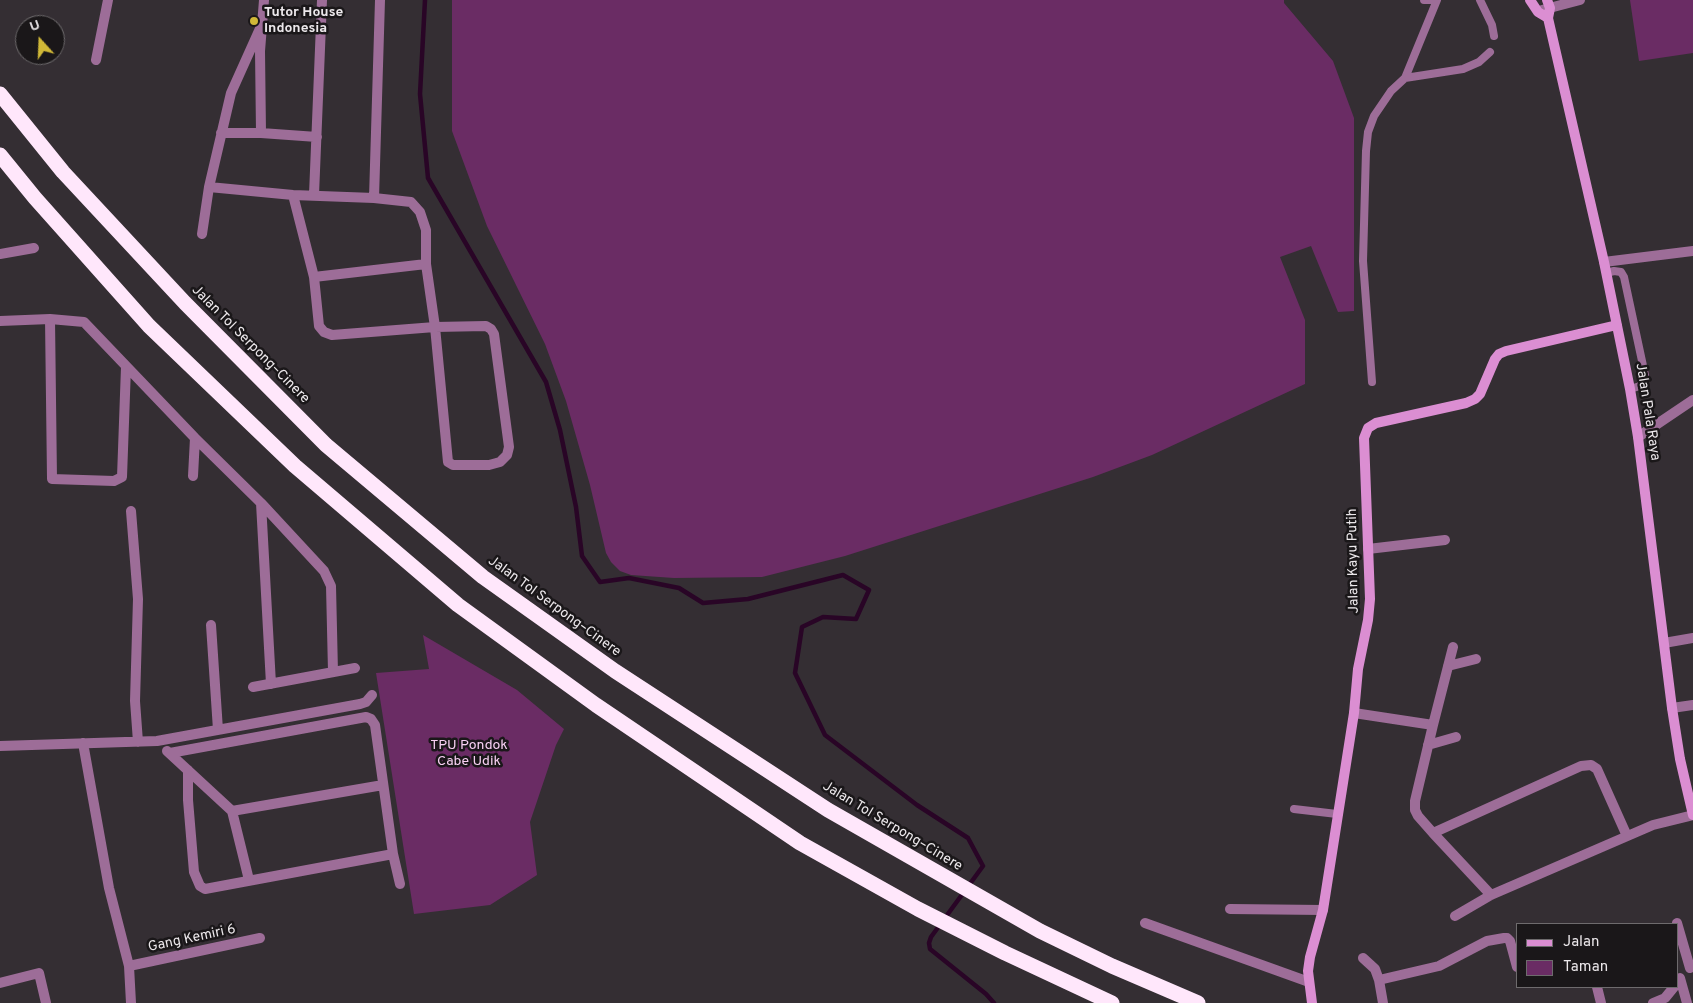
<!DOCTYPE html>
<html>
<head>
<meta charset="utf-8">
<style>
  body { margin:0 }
  #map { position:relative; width:1693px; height:1003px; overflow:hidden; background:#342e33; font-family:Overpass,sans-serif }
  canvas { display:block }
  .legend { position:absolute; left:1516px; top:923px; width:162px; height:65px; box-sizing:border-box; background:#1a1719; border:1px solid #6e6b6d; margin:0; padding:6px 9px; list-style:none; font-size:15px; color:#ece8eb }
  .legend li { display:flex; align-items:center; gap:10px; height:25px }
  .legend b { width:25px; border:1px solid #6e6b6d }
  .north { position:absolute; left:15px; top:15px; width:50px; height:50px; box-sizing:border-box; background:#1a1719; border:1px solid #6e6b6d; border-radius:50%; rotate:340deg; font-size:14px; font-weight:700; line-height:20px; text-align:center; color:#ece8eb }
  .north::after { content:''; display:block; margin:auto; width:18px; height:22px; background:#d0b837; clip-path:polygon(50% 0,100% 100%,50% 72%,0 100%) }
</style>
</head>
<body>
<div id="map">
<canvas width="1693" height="1003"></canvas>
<ul class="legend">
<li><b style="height:6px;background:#db8ed2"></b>Jalan</li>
<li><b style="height:14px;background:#6a2c64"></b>Taman</li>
</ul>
<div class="north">U</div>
</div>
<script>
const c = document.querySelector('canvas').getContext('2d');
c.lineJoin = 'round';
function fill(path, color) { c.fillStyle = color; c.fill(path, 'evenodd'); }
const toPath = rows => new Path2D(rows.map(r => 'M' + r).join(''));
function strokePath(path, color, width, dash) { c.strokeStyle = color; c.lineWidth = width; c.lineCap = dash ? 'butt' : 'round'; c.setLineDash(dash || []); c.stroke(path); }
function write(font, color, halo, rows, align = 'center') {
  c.font = font + ' Overpass,sans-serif'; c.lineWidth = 5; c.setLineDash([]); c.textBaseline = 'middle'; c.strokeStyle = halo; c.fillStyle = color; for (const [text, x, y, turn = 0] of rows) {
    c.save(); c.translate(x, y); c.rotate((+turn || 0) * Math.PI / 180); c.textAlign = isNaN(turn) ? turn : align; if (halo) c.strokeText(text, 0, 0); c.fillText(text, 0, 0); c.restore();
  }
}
fill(toPath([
  [452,0,1284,0,1284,3,1333,61,1354,118,1354,311,1338,312,1311,246,1280,257,1305,320,1305,384,1152,455,1093,477,845,556,762,577,674,578,631,575,620,571,611,562,606,553,590,485,566,401,545,344,487,226,452,131],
  [1630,0,1693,0,1693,53,1639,61],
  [423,635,517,690,564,729,556,745,530,822,537,875,490,905,414,914,376,673,429,669]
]), '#6a2c64');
strokePath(toPath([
  [425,0,420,94,428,178,546,382,560,430,576,507,582,556,600,582,629,578,679,588,703,603,748,599,843,575,869,590,856,619,823,617,802,627,795,673,825,735,917,805,968,838,983,866,931,937,929,943,930,949,986,994,994,1003]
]), '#290526', 4.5);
strokePath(toPath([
  [1424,0,1434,0],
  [1480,0,1492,25,1494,36],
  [1405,78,1437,0],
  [1606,273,1614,271,1621,272,1624,277,1645,375,1640,386,1630,389],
  [1372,382,1363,261,1366,151,1368,132,1374,116,1391,91,1405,78,1463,69,1479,62,1490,52],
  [1294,809,1337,814]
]), '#9d6d98', 8);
strokePath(toPath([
  [1542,10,1580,0],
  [96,60,108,0],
  [221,133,261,133,317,137],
  [261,133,260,51,264,0],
  [209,187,293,195,374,198,411,202,420,212,426,230,426,264,435,327,448,462,453,465,489,465,500,462,507,455,509,447,494,334,491,329,486,326,435,327,332,335,324,332,319,326,314,277,293,195],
  [314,195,322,0],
  [374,198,380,0],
  [202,234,209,187,231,93,262,24],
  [0,254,34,248],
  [1604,262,1693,251],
  [314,277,426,264],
  [50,319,52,479,114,481,122,477,126,367],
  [0,321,50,319,84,322,195,438,261,503,324,571,331,586,333,672],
  [1638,437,1693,400],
  [193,476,195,438],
  [261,503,271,684],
  [131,511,138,599,135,701,138,742],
  [1368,549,1445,540],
  [211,625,218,730],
  [1664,643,1693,638],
  [1453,647,1433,725,1415,801,1415,810,1418,816,1433,833,1491,895],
  [1448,666,1476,659],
  [253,687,355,668],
  [1672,708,1693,705],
  [1354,713,1433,725],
  [83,743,109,888,129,966,131,1003],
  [1428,745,1456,737],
  [0,746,157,741,360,704,366,702,372,695],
  [167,751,232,811,383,785],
  [170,753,366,717,371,719,375,725,393,854,400,884],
  [188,770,188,800,194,872,200,886,205,889,393,854],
  [232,811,249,880],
  [1433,833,1581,766,1591,765,1597,769,1627,836],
  [1230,909,1323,910],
  [1455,916,1491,895,1653,825,1693,815],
  [1145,923,1309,982],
  [1677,923,1690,968],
  [1363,958,1375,969,1379,980,1439,966,1487,941,1504,938,1507,938,1510,941,1517,967],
  [129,966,260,938],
  [1680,978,1687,1003],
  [1379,980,1383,1003],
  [0,983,39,973,46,1003],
  [1597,987,1601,1003],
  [1653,1003,1665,998,1674,987]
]), '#9d6d98', 10);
strokePath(toPath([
  [1530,0,1538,12,1548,18],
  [1547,0,1550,8,1548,18,1604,262,1630,389,1638,437,1672,708,1680,759,1693,815],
  [1312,1003,1308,971,1310,957,1323,910,1354,713,1358,669,1368,620,1370,599,1364,438,1368,428,1376,423,1466,403,1475,399,1480,394,1495,359,1499,354,1506,351,1617,325]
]), '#db8ed2', 10);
strokePath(toPath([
  [0,94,63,172,185,303,326,445,483,577,615,671,828,810,1040,931,1112,966,1198,1003],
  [0,155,35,198,149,326,295,466,458,605,596,705,800,843,918,909,1005,953,1112,1003]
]), '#ffe7fb', 15);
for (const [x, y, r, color] of [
  [254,21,5,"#d0b837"]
]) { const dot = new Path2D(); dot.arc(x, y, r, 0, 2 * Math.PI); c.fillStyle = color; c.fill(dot); strokePath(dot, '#1a1719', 2); }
write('bold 14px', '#ece8eb', '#1a1719', [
  ["Tutor House",264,13],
  ["Indonesia",264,29]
], 'left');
write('14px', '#ece8eb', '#1a1719', [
  ["Jalan Tol Serpong–Cinere",250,345,45],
  ["Jalan Pala Raya",1647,412,81],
  ["Jalan Kayu Putih",1354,561,-91],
  ["Jalan Tol Serpong–Cinere",554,607,36],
  ["Jalan Tol Serpong–Cinere",892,827,31],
  ["Gang Kemiri 6",192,939,-12]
]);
write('14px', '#f8d0f3', '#1a1719', [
  ["TPU Pondok",469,746],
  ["Cabe Udik",469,762]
]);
</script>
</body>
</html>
